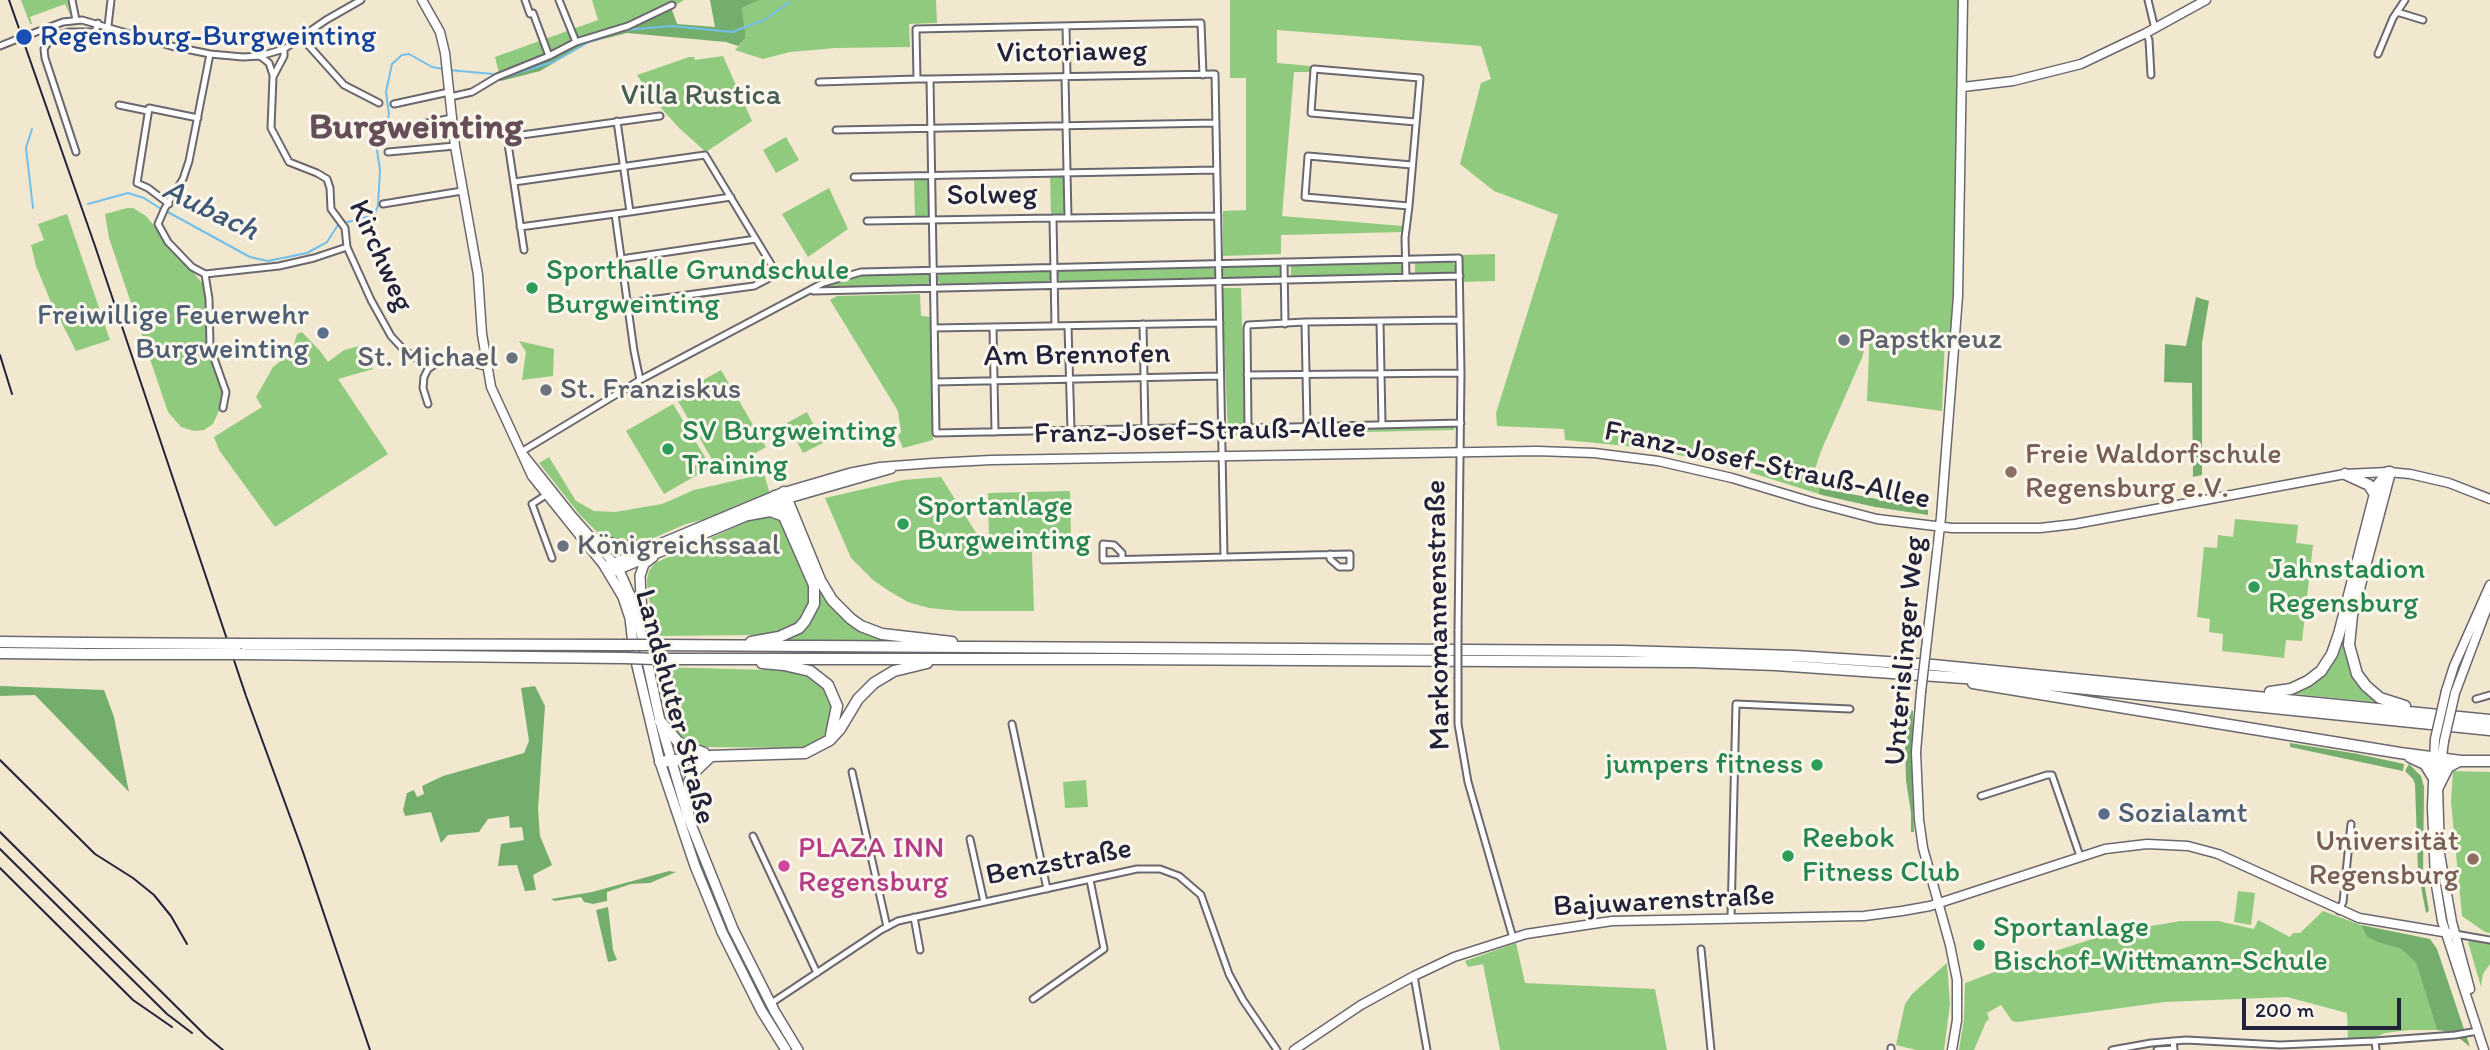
<!DOCTYPE html>
<html>
<head>
<meta charset="utf-8">
<style>
  body { margin:0 }
  #map { position:relative; width:2490px; height:1050px; overflow:hidden; background:#f2e8cf; font-family:Itim,sans-serif }
  canvas { display:block }
  .scale { position:absolute; left:2242px; top:998px; width:159px; height:32px; box-sizing:border-box; border:4px solid #22223b; border-top:0; padding-left:9px; font-size:21px; line-height:24px; white-space:nowrap; color:#22223b; -webkit-text-stroke:5px #fbf7ec; paint-order:stroke }
</style>
</head>
<body>
<div id="map">
<canvas width="2490" height="1050"></canvas>
<div class="scale">200 m</div>
</div>
<script>
const c = document.querySelector('canvas').getContext('2d');
c.lineJoin = 'round';
function fill(path, color) { c.fillStyle = color; c.fill(path, 'evenodd'); }
const toPath = rows => new Path2D(rows.map(r => 'M' + r).join(''));
function strokePath(path, color, width, dash) { c.strokeStyle = color; c.lineWidth = width; c.lineCap = dash ? 'butt' : 'round'; c.setLineDash(dash || []); c.stroke(path); }
function write(font, color, halo, rows, align = 'center') {
  c.font = font + ' Itim,sans-serif'; c.lineWidth = 6; c.setLineDash([]); c.textBaseline = 'middle'; c.strokeStyle = halo; c.fillStyle = color; for (const [text, x, y, turn = 0] of rows) {
    c.save(); c.translate(x, y); c.rotate((+turn || 0) * Math.PI / 180); c.textAlign = isNaN(turn) ? turn : align; if (halo) c.strokeText(text, 0, 0); c.fillText(text, 0, 0); c.restore();
  }
}
fill(toPath([
  [21,0,67,0,70,15,65,4,30,17,32,24,30,24],
  [592,0,684,0,671,8,677,24,641,23,588,39,552,59,500,77,495,57,598,20],
  [760,0,936,0,937,23,909,24,910,47,836,48,790,52,763,59,735,50,746,38,742,8],
  [1230,0,1960,0,1956,255,1950,338,1945,338,1942,411,1867,401,1870,328,1862,358,1821,451,1810,484,1820,488,1818,493,1822,495,1739,469,1684,456,1637,447,1565,440,1564,429,1497,426,1496,413,1558,215,1494,191,1460,164,1481,83,1491,79,1481,46,1277,30,1277,63,1311,66,1310,72,1294,72,1282,216,1403,226,1403,232,1281,235,1281,254,1223,256,1223,211,1246,210,1246,78,1230,78],
  [723,56,752,121,706,152,679,128,652,98,637,75,689,57,694,57,695,60],
  [786,137,799,160,776,173,763,150],
  [1050,175,1060,175,1064,178,1065,211,1061,215,1051,215],
  [914,178,927,178,929,180,929,216,927,218,915,219],
  [829,188,848,229,808,257,782,214],
  [127,208,133,208,146,216,203,284,207,305,206,339,210,356,224,391,223,402,213,424,204,430,194,431,181,427,168,412,109,238,105,214],
  [67,214,110,340,76,351,50,300,36,266,31,245,44,240,38,224],
  [1495,254,1495,281,1463,282,1463,255],
  [1415,261,1451,261,1455,265,1456,269,1454,273,1449,274,1415,274],
  [1397,262,1403,266,1402,273,1398,275,1291,277,1291,264],
  [1226,265,1277,265,1281,266,1282,272,1279,277,1226,278,1222,275,1221,270],
  [1211,266,1216,271,1216,275,1209,280,1062,282,1058,279,1057,273,1061,268],
  [1049,269,1053,276,1048,282,943,284,939,283,937,278,939,273],
  [929,273,931,281,926,285,827,287,825,285,858,275],
  [1222,288,1241,288,1245,431,1454,427,1454,430,1228,435],
  [920,294,921,316,930,317,933,440,903,448,898,436,901,432,898,411,830,300,837,296],
  [302,332,320,351,328,362,344,350,363,345,373,369,338,379,388,454,275,527,219,450,214,437,262,407,256,397,273,367,292,352,297,334],
  [519,341,554,349,553,376,522,380,526,352],
  [721,370,766,447,720,473,675,396],
  [673,404,711,467,664,494,626,431],
  [807,412,823,443,803,453,787,423],
  [549,457,576,501,594,511,615,512,662,504,694,490,764,474,770,494,706,519,686,524,649,540,621,541,599,534,580,515,539,463],
  [941,477,990,555,992,552,1032,552,1034,611,960,611,929,608,908,602,889,591,873,580,851,558,825,498,903,480],
  [1070,491,1071,536,989,537,988,493],
  [768,514,782,521,807,577,810,593,807,609,800,620,783,631,758,635,658,636,648,595,647,579,649,571,655,563,753,519],
  [2235,519,2298,525,2296,543,2313,545,2302,641,2286,640,2284,658,2222,651,2223,634,2209,632,2210,619,2197,617,2204,547,2217,548,2218,535,2233,537],
  [819,590,842,618,856,628,888,641,781,641,805,627,814,617],
  [2343,631,2347,632,2350,663,2385,703,2285,693,2312,683],
  [656,667,770,670,770,667,806,674,824,685,833,700,831,727,819,742,802,748,703,747,685,741,673,728],
  [2453,771,2490,772,2490,933,2485,932,2462,916,2451,802],
  [1086,780,1088,807,1065,808,1063,782],
  [2238,891,2255,893,2251,925,2234,922],
  [2323,911,2361,925,2367,937,2377,942,2401,949,2416,963,2437,1030,2409,1030,2385,1033,2376,1037,2348,1039,2347,1013,2287,997,2165,1002,2017,1022,2012,1021,2001,1005,1987,1013,1989,1019,1986,1022,1974,1050,1959,1050,1964,1019,1965,983,2021,962,2114,932,2181,921,2218,921,2254,929,2258,920,2290,937,2293,933,2300,933],
  [2470,941,2490,944,2490,964,2483,974,2481,987,2468,942],
  [1516,943,1525,983,1655,989,1667,1050,1500,1050,1483,964,1468,967,1465,961],
  [1947,963,1950,1004,1944,1050,1916,1050,1896,1045,1905,1004,1912,994]
]), '#90ca7e');
fill(toPath([
  [710,0,760,0,742,8,746,38,738,46,726,42,627,33,588,43,540,71,501,81,500,77,552,59,588,39,641,23,671,8,677,24,715,27],
  [2196,297,2209,301,2202,343,2202,475,2193,477,2192,383,2164,382,2165,344,2186,346],
  [1820,488,1923,508,1928,510,1928,515,1875,507,1822,495,1818,493],
  [0,686,104,690,114,717,129,792,35,695,0,696],
  [535,686,545,706,538,809,540,836,552,865,533,875,536,890,525,891,517,865,498,866,501,844,524,840,522,827,510,828,509,816,488,819,479,832,448,835,441,843,431,812,405,816,403,810,407,793,414,790,417,797,424,794,422,786,443,776,524,753,529,741,521,688],
  [1904,707,1913,711,1912,779,1914,832,1911,832,1911,813,1906,780],
  [2290,743,2358,754,2404,764,2403,771,2290,747],
  [2409,764,2421,776,2424,787,2423,876,2429,911,2426,913,2418,871,2415,784,2413,779,2405,771],
  [669,871,676,872,650,883,631,884,607,892,607,901,593,904,584,902,581,897,555,901,551,899,592,892],
  [608,907,613,950,617,960,608,962,596,910],
  [2361,925,2430,939,2437,949,2470,1047,2452,1032,2437,1030,2416,963,2401,949,2377,942,2367,937]
]), '#74ae6d');
strokePath(toPath([
  [449,70,493,74],
  [508,76,553,62,589,42,625,30,672,26,732,32,764,20,790,2],
  [32,129,26,148,33,208],
  [88,204,128,193,144,198,161,209],
  [166,211,250,257,268,261,307,253,318,247,327,242,338,225],
  [344,223,374,215,378,206,380,170,376,144,385,129,389,114,386,92,392,64,402,55,409,54,432,67,443,69]
]), '#72bfec', 2);
const street = toPath([
  [72,0,76,20],
  [525,0,530,14,533,13,549,56],
  [2148,0,2155,29],
  [2397,12,2423,20],
  [108,26,111,0],
  [1066,26,1067,77],
  [2146,33,2149,40,2151,75],
  [31,34,63,22,82,20,171,46,210,54,243,57,260,56,284,49,326,20,361,0],
  [301,37,344,85,379,103],
  [576,42,628,26,672,5],
  [0,46,20,38],
  [284,49,284,56,273,77,271,128,289,162,317,173,327,179,330,188,331,209,345,228,347,247,371,300,391,336,404,350,417,359,459,360,487,367],
  [2378,54,2393,18,2405,0],
  [260,56,269,63,273,75],
  [1203,75,1201,23,916,29,917,79,930,79,936,433,1221,427],
  [930,79,1215,74,1224,557],
  [819,82,917,79],
  [450,97,472,92,497,77,549,56,576,42,559,0],
  [394,104,449,92],
  [119,105,148,111],
  [617,121,630,212,615,214,634,351,640,380],
  [397,129,452,118],
  [836,130,1215,123],
  [76,152,45,58,44,49,49,41,57,35,69,32,95,32,98,23],
  [388,152,455,146],
  [854,177,1216,170],
  [514,182,705,155,777,274,754,286,627,303],
  [169,204,148,188,137,183,149,108,198,118],
  [383,204,462,191],
  [1409,206,1305,197,1308,156,1412,165],
  [630,212,731,197],
  [1068,218,1218,216],
  [867,221,1053,218],
  [520,227,615,214],
  [524,250,507,137,660,116],
  [621,259,756,239],
  [1284,262,1285,324],
  [205,274,192,267,168,242,158,224,165,208,183,179,189,161,210,54],
  [1406,277,1405,238,1409,206,1420,78,1314,69,1311,113,1416,122],
  [813,291,1460,276],
  [1460,320,1305,322,1248,325,1247,328,1248,428,1461,423],
  [1380,322,1382,424],
  [1305,323,1307,425],
  [1143,324,1145,429],
  [1055,326,1053,218,1068,218,1065,77],
  [1068,326,1071,430],
  [993,327,995,432],
  [934,328,1220,323],
  [1247,375,1461,373],
  [935,382,1220,376],
  [428,404,423,388,424,377,428,369,440,361],
  [223,408,226,392,210,347,209,299,205,274,279,266,314,258,347,247],
  [521,452,640,380,823,283,861,272,1459,258,1461,373,1458,631],
  [549,493,532,504,552,558],
  [1122,559,1122,553,1114,545,1103,544,1103,560,1350,554,1350,567,1339,567,1330,559,1330,554],
  [1458,679,1458,724,1468,782,1513,938],
  [2476,699,2490,695],
  [1012,724,1047,889],
  [852,772,887,927],
  [1981,796,2047,775,2052,775,2080,856],
  [753,836,817,973],
  [970,839,984,902],
  [2339,911,2343,902,2351,824],
  [914,917,920,950],
  [1731,918,1736,704,1850,709],
  [2455,934,2490,940],
  [1701,949,1711,1050],
  [1414,976,1427,1050],
  [1033,999,1104,949,1090,880],
  [770,1004,881,930,898,921,1137,869,1160,869,1179,876,1201,895,1229,974,1243,1000,1277,1050],
  [1891,1050,1891,1048],
  [2112,1050,2151,1043,2186,1040,2280,1045,2375,1041],
  [2157,1050,2174,1049,2173,1041],
  [2376,1050,2375,1041,2455,1035,2478,1031]
]);
const secondary = toPath([
  [422,0,440,32,445,53,455,146,478,275,482,334,491,387,532,476,605,567],
  [1963,87,2013,81,2081,64,2146,33,2206,0],
  [521,452,572,516,618,568],
  [784,492,849,473,880,467,933,463,991,460,1537,451,1594,453,1658,461,1732,478,1812,502,1877,519,1952,528,2040,528,2075,524,2345,474,2388,472,2410,474,2449,483,2490,499],
  [787,499,891,469],
  [593,538,622,545,652,546],
  [1926,649,1941,517,1958,296,1963,0],
  [2446,691,2454,666,2490,585],
  [1921,692,1916,752,1919,820,1923,848,1950,945,1957,980,1957,1020,1952,1050],
  [2455,693,2490,600],
  [2435,739,2432,807,2435,879,2442,921,2484,1050],
  [2444,741,2438,787,2440,854,2452,922,2470,989],
  [1294,1050,1361,1005,1414,976,1454,957,1526,934,1612,921,1864,916,1902,911,1930,906,2105,849,2147,844,2188,846,2218,854,2359,918,2455,934]
]);
const primary = toPath([
  [782,493,605,567,623,597,630,618,634,653,660,762,695,866,722,932,761,1010,786,1050],
  [618,568,636,609,660,721,688,817,733,929,775,1012,798,1050],
  [614,571,782,501],
  [642,615,640,576,644,564,653,557]
]);
const highway = toPath([
  [2390,472,2352,615,2349,645,2357,674,2366,686,2380,698,2405,706],
  [2345,474,2369,485,2375,495],
  [784,492,820,580,832,600,851,619,861,626,882,634,952,642],
  [748,515,770,511,784,516],
  [0,642,86,643],
  [751,642,779,637,799,628,805,621,814,604,814,585,775,496],
  [239,644,623,645],
  [654,645,1623,651,1795,656,1933,665,2490,720],
  [0,653,89,654],
  [242,654,626,658],
  [655,659,1118,659,1692,662,1776,665,2008,681,2490,730],
  [762,663,784,665,810,671,828,685,837,706,831,735],
  [1973,683,2400,753,2461,761,2490,761],
  [2270,692,2291,689,2308,681,2321,671,2332,654,2339,634,2377,486,2388,472],
  [660,721,680,744,704,753],
  [2410,757,2425,764,2433,777],
  [660,762,711,756,805,753,830,740,840,729,858,699,874,683,894,671,927,663],
  [2438,787,2448,767,2459,761],
  [688,817,689,782,694,772,711,756]
]);
strokePath(street, '#6b676f', 9);
strokePath(secondary, '#6b676f', 11);
strokePath(primary, '#6b676f', 12);
strokePath(highway, '#6b676f', 13);
strokePath(street, '#fff', 5);
strokePath(secondary, '#fff', 8);
strokePath(primary, '#fff', 9);
strokePath(highway, '#fff', 10);
strokePath(toPath([
  [9,0,95,246,246,696,303,852,370,1050],
  [0,355,12,394],
  [0,760,95,854,133,878,154,895,171,916,187,944],
  [0,832,206,1036,223,1050],
  [0,849,167,1014,192,1033],
  [0,868,133,1000,172,1027]
]), '#22223b', 2);
const streetBridge = toPath([
  [1458,631,1458,679]
]);
const secondaryBridge = toPath([
  [1921,692,1926,649],
  [2435,739,2446,691],
  [2444,741,2455,693]
]);
const highwayBridge = toPath([
  [86,643,239,644],
  [623,645,654,645],
  [89,654,242,654],
  [626,658,655,659]
]);
strokePath(streetBridge, '#6b676f', 9, []);
strokePath(secondaryBridge, '#6b676f', 11, []);
strokePath(highwayBridge, '#6b676f', 13, []);
strokePath(streetBridge, '#fff', 5);
strokePath(secondaryBridge, '#fff', 8);
strokePath(highwayBridge, '#fff', 10);
for (const [x, y, r, color] of [
  [24,37,9,"#1a4fb4"],
  [532,288,7,"#2e9e5b"],
  [323,333,7,"#5c6f8a"],
  [1844,340,7,"#6b7280"],
  [512,358,7,"#6b7280"],
  [546,390,7,"#6b7280"],
  [668,449,7,"#2e9e5b"],
  [2011,472,7,"#8d6e63"],
  [903,524,7,"#2e9e5b"],
  [563,546,7,"#6b7280"],
  [2254,587,7,"#2e9e5b"],
  [1817,765,7,"#2e9e5b"],
  [2104,814,7,"#5c6f8a"],
  [1788,856,7,"#2e9e5b"],
  [2473,859,7,"#8d6e63"],
  [784,866,7,"#d1479c"],
  [1979,945,7,"#2e9e5b"]
]) { const dot = new Path2D(); dot.arc(x, y, r, 0, 2 * Math.PI); c.fillStyle = color; c.fill(dot); strokePath(dot, '#fbf7ec', 2.5); }
write('30px', '#164399', '#fbf7ec', [
  ["Regensburg-Burgweinting",40,37]
], 'left');
write('30px', '#22223b', '#fbf7ec', [
  ["Victoriaweg",1072,53,-1],
  ["Solweg",992,196,-1],
  ["Kirchweg",380,256,66],
  ["Am Brennofen",1077,356,-1],
  ["Franz-Josef-Strauß-Allee",1200,432,-1],
  ["Franz-Josef-Strauß-Allee",1767,466,12],
  ["Markomannenstraße",1439,615,-91],
  ["Unterislinger Weg",1906,651,-85],
  ["Landshuter Straße",674,707,75],
  ["Benzstraße",1059,863,-11],
  ["Bajuwarenstraße",1664,902,-3]
]);
write('30px', '#485d52', '#fbf7ec', [
  ["Villa Rustica",701,96]
]);
write('30px', '#27864d', '#fbf7ec', [
  ["Sporthalle Grundschule",546,271],
  ["Burgweinting",546,305],
  ["SV Burgweinting",682,432],
  ["Training",682,466],
  ["Sportanlage",917,507],
  ["Burgweinting",917,541],
  ["Jahnstadion",2268,570],
  ["Regensburg",2268,604],
  ["jumpers fitness",1803,765,"right"],
  ["Reebok",1802,839],
  ["Fitness Club",1802,873],
  ["Sportanlage",1993,928],
  ["Bischof-Wittmann-Schule",1993,962]
], 'left');
write('30px', '#4e5e75', '#fbf7ec', [
  ["Freiwillige Feuerwehr",309,316],
  ["Burgweinting",309,350],
  ["Sozialamt",2118,814,"left"]
], 'right');
write('30px', '#5b616d', '#fbf7ec', [
  ["Papstkreuz",1858,340],
  ["St. Michael",498,358,"right"],
  ["St. Franziskus",560,390],
  ["Königreichssaal",577,546]
], 'left');
write('30px', '#785e54', '#fbf7ec', [
  ["Freie Waldorfschule",2025,455],
  ["Regensburg e.V.",2025,489],
  ["Universität",2459,842,"right"],
  ["Regensburg",2459,876,"right"]
], 'left');
write('30px', '#b23c85', '#fbf7ec', [
  ["PLAZA INN",798,849],
  ["Regensburg",798,883]
], 'left');
write('italic 32px', '#3e5979', '#fbf7ec', [
  ["Aubach",210,211,26]
]);
write('bold 37px', '#664e59', '#fbf7ec', [
  ["Burgweinting",416,129]
]);
</script>
</body>
</html>
